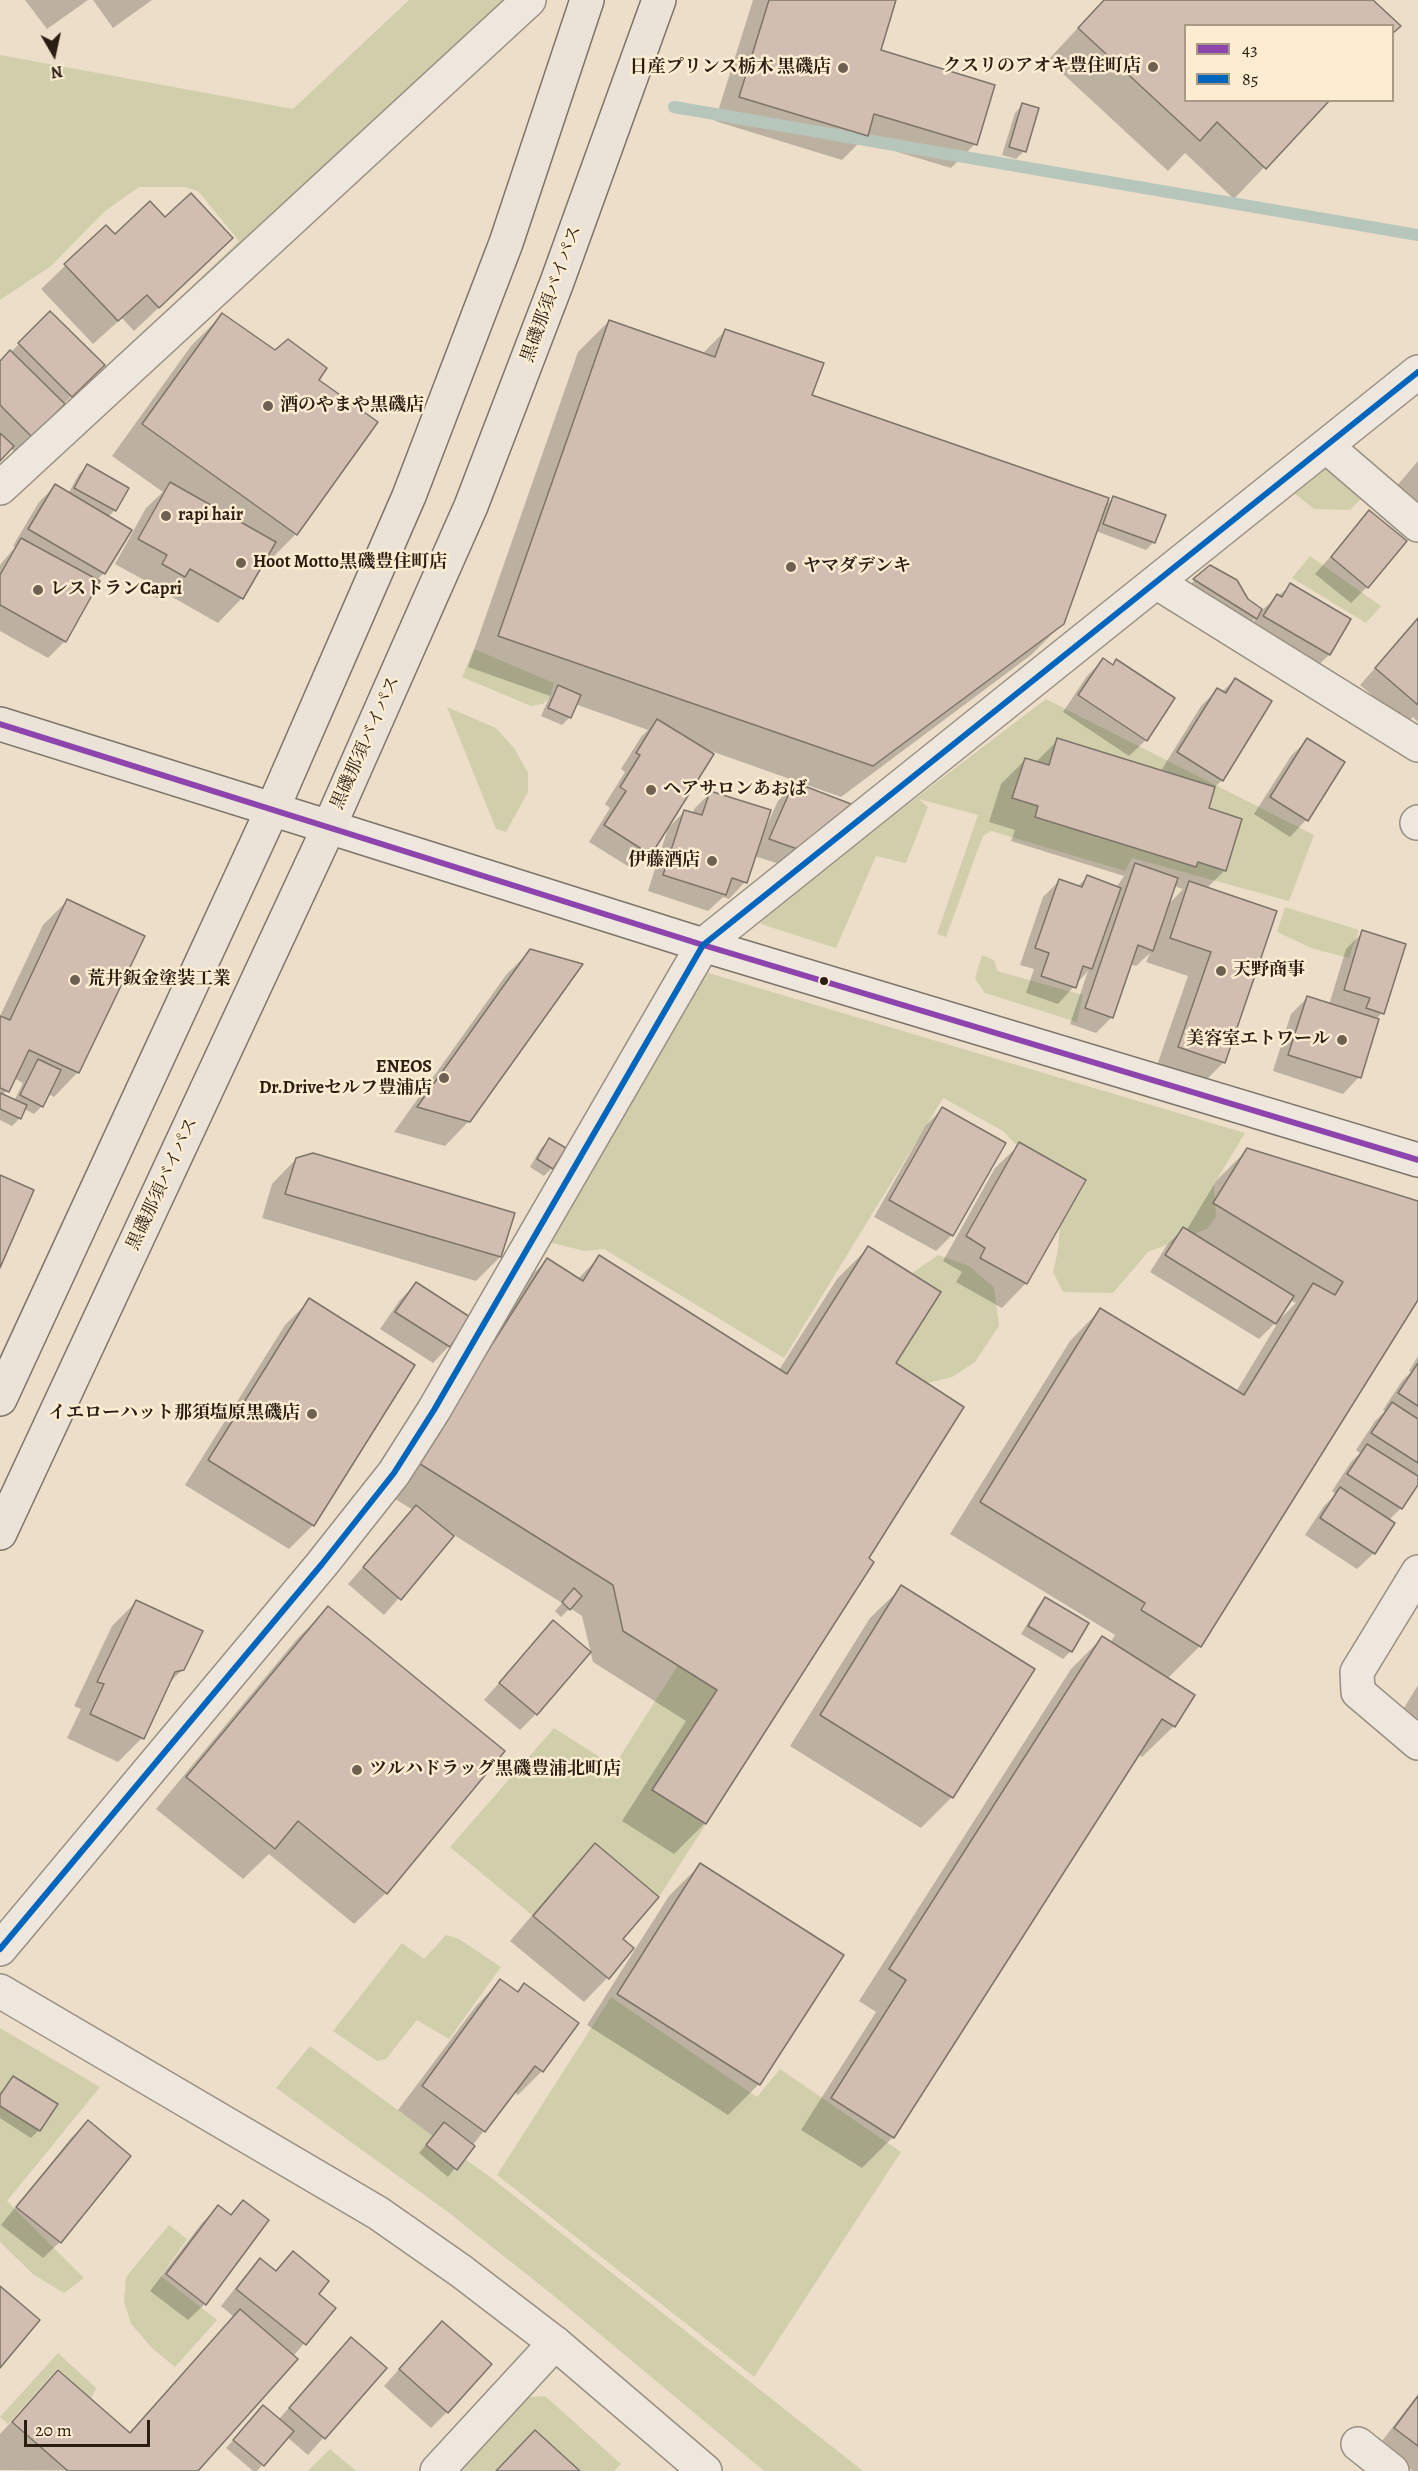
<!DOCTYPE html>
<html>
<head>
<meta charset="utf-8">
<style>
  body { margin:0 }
  #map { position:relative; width:1418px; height:2471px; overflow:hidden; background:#ecdec9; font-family:Alegreya,serif }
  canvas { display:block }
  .legend { position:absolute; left:1184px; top:24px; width:210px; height:78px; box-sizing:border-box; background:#fcecd2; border:2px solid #a89a85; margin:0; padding:8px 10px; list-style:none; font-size:18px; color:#2a1e12 }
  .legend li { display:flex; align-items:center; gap:12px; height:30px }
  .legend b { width:30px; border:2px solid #a89a85 }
  .north { position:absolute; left:24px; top:24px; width:60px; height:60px; -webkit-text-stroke:4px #fcecd2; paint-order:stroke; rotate:171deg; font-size:16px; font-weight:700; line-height:24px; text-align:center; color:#2a1e12 }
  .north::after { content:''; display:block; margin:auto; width:21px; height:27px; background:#2a1e12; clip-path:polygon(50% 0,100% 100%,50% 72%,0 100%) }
  .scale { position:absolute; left:24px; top:2420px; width:126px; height:27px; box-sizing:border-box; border:3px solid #2a1e12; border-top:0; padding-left:8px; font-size:18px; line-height:21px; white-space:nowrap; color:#2a1e12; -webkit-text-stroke:4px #fcecd2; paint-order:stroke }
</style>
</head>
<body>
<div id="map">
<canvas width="1418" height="2471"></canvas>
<ul class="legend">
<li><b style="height:8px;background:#8e44ad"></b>43</li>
<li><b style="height:8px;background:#0065bd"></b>85</li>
</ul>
<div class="north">N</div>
<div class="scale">20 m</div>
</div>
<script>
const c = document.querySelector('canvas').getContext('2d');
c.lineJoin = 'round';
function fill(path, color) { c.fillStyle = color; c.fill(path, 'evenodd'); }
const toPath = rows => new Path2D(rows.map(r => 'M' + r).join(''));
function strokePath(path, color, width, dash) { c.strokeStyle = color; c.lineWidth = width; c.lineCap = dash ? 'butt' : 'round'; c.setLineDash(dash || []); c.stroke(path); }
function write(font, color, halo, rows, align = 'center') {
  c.font = font + ' Alegreya,"Noto Serif JP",serif'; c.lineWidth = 5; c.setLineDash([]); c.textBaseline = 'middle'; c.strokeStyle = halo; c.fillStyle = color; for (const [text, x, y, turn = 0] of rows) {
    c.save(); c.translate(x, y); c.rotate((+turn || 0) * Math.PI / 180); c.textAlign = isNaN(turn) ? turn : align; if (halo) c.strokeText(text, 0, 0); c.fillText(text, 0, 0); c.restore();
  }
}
fill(toPath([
  [409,0,511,0,145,345,136,340,239,241,198,191,184,187,139,187,105,211,51,266,0,300,0,55,293,109],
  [1327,466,1364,496,1350,510,1314,509,1293,492],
  [1310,556,1381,606,1366,623,1292,578],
  [474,649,554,683,550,697,543,704,531,706,462,677],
  [1046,699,1314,835,1289,901,1132,858,1125,871,991,831,983,836,946,937,937,934,978,815,919,799,928,807,906,863,876,856,836,948,761,924,762,915],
  [1057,739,1215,787,1209,808,1242,819,1226,871,1035,817,1038,806,1012,798,1025,758,1049,765],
  [447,707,496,728,514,748,528,773,528,792,506,832,496,829],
  [1285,907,1359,930,1349,958,1314,949,1277,932],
  [982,955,995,961,997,971,1083,995,1077,1022,985,993,975,979],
  [705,972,1245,1133,1214,1184,1216,1217,1207,1229,1148,1252,1113,1293,1063,1292,1053,1272,1058,1250,1062,1193,1003,1131,943,1098,784,1358,604,1249,585,1251,548,1242],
  [938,1255,969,1266,994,1287,999,1326,975,1362,952,1377,919,1385,896,1377,885,1318,902,1280],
  [678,1665,717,1690,653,1789,706,1824,659,1897,595,1844,533,1916,450,1847,554,1728,614,1766],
  [446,1935,459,1939,501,1967,449,2039,417,2020,386,2059,377,2061,333,2031,402,1943,424,1959],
  [611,1997,757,2097,780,2069,901,2152,754,2377,497,2175],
  [0,2028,100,2087,7,2201,84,2278,64,2293,34,2275,0,2242],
  [310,2046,494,2180,863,2471,764,2471,554,2296,448,2212,276,2088],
  [169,2225,187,2239,161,2276,217,2320,175,2367,153,2349,131,2324,124,2301,126,2277],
  [58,2353,96,2388,91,2399,58,2368,8,2424,0,2417],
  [545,2396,621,2464,614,2471,580,2471,535,2430,496,2471,457,2471,528,2397],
  [330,2449,356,2471,308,2471]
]), '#d1cfab');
fill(toPath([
  [25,0,88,0,47,29],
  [93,0,152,0,113,28],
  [753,0,894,0,879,51,975,144,951,168,861,141,842,160,715,121],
  [1104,0,1371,0,1392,26,1186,26,1186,100,1328,100,1234,199,1185,153,1168,171,1048,60],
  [1023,105,1024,151,1016,159,1002,155,1015,113],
  [115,236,207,262,134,331,122,318,93,344,41,289,66,265],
  [50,313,103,365,15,452,10,448,0,459,0,363],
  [222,315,317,380,296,534,265,565,262,563,242,598,218,623,167,594,160,600,139,588,144,580,115,564,146,508,163,492,112,456,191,346],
  [609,321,702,354,725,331,810,396,1104,507,1114,497,1154,542,1146,550,1096,531,1063,623,1031,655,841,797,708,750,650,854,634,870,589,842,610,808,605,804,625,772,621,769,641,737,648,730,575,704,570,717,562,725,541,716,550,696,468,667,578,352],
  [1418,461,1418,507,1395,488],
  [87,466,115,510,108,517,104,573,96,581,98,582,65,641,48,658,0,631,0,565,15,547,13,546,39,502,55,486,68,494,79,474],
  [1370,512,1367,587,1351,603,1315,574],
  [1210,567,1247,600,1262,610,1291,585,1349,619,1329,655,1312,671,1248,633,1256,617,1248,626,1186,588],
  [1418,619,1418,722,1413,717,1406,724,1360,685],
  [1103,660,1112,666,1117,661,1146,740,1129,756,1063,712,1087,676],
  [1235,679,1222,780,1213,789,1207,809,1225,870,1206,889,1224,1062,1199,1087,1155,1071,1188,976,1146,962,1150,953,1136,966,1130,964,1112,1017,1096,1033,1070,1024,1088,971,1058,1004,1026,993,1034,969,1020,965,1043,897,1059,881,1077,887,1087,877,1116,888,1124,876,1011,841,1015,830,989,822,1001,784,1025,760,1035,763,1058,740,1169,774,1162,769,1201,706,1218,689,1222,692],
  [1174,886,1183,889,1168,905],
  [1307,740,1343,762,1306,820,1290,837,1254,814,1291,756],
  [794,784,849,804,783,865,754,856,745,882,729,899,723,897,708,911,648,891,668,828,685,811,693,814,694,809,711,792,766,827,778,801],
  [67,901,78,1072,54,1097,48,1094,42,1106,34,1114,24,1109,20,1118,12,1126,0,1120,0,1016,43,925],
  [14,1078,23,1083,14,1101,3,1096],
  [1363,932,1382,1013,1376,1019,1359,1077,1343,1094,1273,1071,1291,1014,1307,998,1329,1005,1346,949],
  [531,950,469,1121,445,1146,394,1132,506,975],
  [942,1109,952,1235,936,1251,874,1217,926,1125],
  [549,1140,552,1168,544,1176,530,1167,541,1148],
  [1020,1144,1084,1180,1026,1283,1002,1308,956,1282,962,1272,943,1261,995,1168],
  [1248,1149,1418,1203,1418,1297,1200,1646,1167,1679,1174,1726,1142,1757,1137,1754,893,2137,862,2168,801,2130,876,2012,859,2001,1071,1669,1102,1638,1110,1643,1115,1635,950,1534,1070,1341,1101,1309,1236,1392,1280,1319,1296,1303,1290,1300,1278,1320,1259,1339,1150,1272,1167,1245,1183,1229,1186,1231,1216,1181],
  [296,1159,500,1257,476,1281,262,1218,272,1184],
  [868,1248,894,1364,705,1823,674,1854,622,1821,686,1721,593,1662,582,1616,570,1608,561,1617,555,1611,562,1603,454,1535,384,1615,348,1584,413,1510,387,1494,516,1291,547,1260,578,1279,599,1257,779,1370,837,1279],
  [416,1284,468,1318,449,1346,433,1363,380,1329,400,1300],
  [310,1300,313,1525,289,1549,185,1485,285,1325],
  [1418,1356,1418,1482,1401,1508,1389,1520,1374,1553,1357,1569,1305,1535,1324,1506,1336,1494,1332,1491,1351,1462,1360,1453,1356,1450,1375,1421,1385,1411,1383,1410,1402,1381,1411,1372,1409,1371],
  [902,1587,952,1797,921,1828,790,1746,870,1618],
  [1045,1598,1071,1651,1063,1659,1021,1634,1038,1606],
  [137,1601,183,1669,168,1684,142,1738,118,1762,67,1738,81,1709,74,1706,112,1626],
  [328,1608,503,1751,386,1893,354,1924,269,1854,243,1879,156,1809,297,1639],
  [553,1622,536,1714,520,1730,484,1700],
  [1418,1685,1418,1727,1399,1716],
  [595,1845,621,1939,608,1977,584,2002,510,1941,571,1870],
  [700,1865,759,2084,728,2115,587,2025,669,1896],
  [500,1981,517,1993,524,1985,542,2071,518,2095,514,2092,448,2177,419,2153,433,2136,398,2110,476,2006],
  [13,2078,39,2130,31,2138,0,2118,0,2093],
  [88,2122,129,2156,60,2242,43,2258,1,2225,71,2138],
  [243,2202,205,2304,188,2320,150,2291,202,2223,218,2207,229,2216],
  [293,2253,317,2294,334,2308,196,2471,0,2470,0,2434,58,2372,128,2434,234,2317,221,2306,244,2277,260,2260,275,2271],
  [351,2339,385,2369,308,2455,287,2437,257,2471,253,2471,226,2448,256,2415,278,2420],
  [426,2339,447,2412,431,2428,384,2386],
  [1418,2394,1418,2471,1413,2471,1379,2445]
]), '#0003');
strokePath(toPath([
  [674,107,1418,235]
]), '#b6c6bb', 12);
const building = toPath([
  [769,0,896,0,881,50,995,85,977,145,874,114,868,136,739,97,769,0],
  [1104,0,1373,0,1401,26,1392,34,1392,26,1186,26,1186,100,1330,100,1266,169,1217,122,1200,141,1078,28,1104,0],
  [1022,103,1039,108,1026,152,1009,147,1022,103],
  [191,193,233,238,159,308,147,295,118,321,64,264,106,225,115,234,150,201,165,217,191,193],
  [50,311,105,365,72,397,18,343,50,311],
  [222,313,275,350,288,339,327,368,319,380,378,422,297,535,142,424,222,313],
  [609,320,715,357,725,329,824,363,812,395,1109,498,1064,624,873,766,498,636,609,320],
  [10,350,65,404,32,437,0,405,0,361,10,350],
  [0,433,14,446,0,461,0,433],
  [87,464,129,488,116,511,74,488,87,464],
  [170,482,276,542,243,599,190,569,185,577,162,564,167,555,138,539,170,482],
  [55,484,132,530,105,574,28,529,55,484],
  [1113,496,1166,515,1155,543,1103,524,1113,496],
  [1369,510,1407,541,1368,588,1331,557,1369,510],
  [21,538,100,581,66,642,0,605,0,575,21,538],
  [1210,565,1237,580,1248,599,1262,609,1257,619,1193,579,1210,565],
  [1290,583,1351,619,1330,655,1263,616,1277,594,1282,597,1290,583],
  [1418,618,1418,705,1375,668,1418,618],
  [1103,658,1113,665,1116,659,1175,698,1147,741,1078,695,1103,658],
  [1235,678,1272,701,1223,781,1177,752,1217,688,1226,693,1235,678],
  [558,685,581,695,571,718,548,708,558,685],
  [657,719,714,754,651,855,604,825,626,791,620,787,640,755,636,753,657,719],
  [1057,738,1215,787,1209,808,1242,819,1226,871,1198,862,1196,867,1035,817,1038,806,1012,798,1025,758,1049,765,1057,738],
  [1307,738,1345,762,1308,821,1270,797,1307,738],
  [794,782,851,804,800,850,769,839,794,782],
  [710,791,771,810,747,883,732,878,726,895,663,875,684,810,702,815,710,791],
  [1135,863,1178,878,1153,951,1138,945,1113,1018,1085,1008,1135,863],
  [1087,875,1121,888,1092,969,1083,966,1076,988,1041,976,1049,953,1035,948,1059,879,1082,887,1087,875],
  [1189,881,1277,911,1225,1063,1178,1047,1211,952,1170,938,1189,881],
  [67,899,145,936,79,1073,29,1050,9,1092,0,1088,0,1016,10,1020,67,899],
  [1362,930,1406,944,1384,1014,1366,1008,1370,998,1344,990,1362,930],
  [530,949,583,964,470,1122,417,1107,530,949],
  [1307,996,1379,1019,1361,1078,1288,1055,1307,996],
  [38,1059,61,1070,43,1107,20,1095,38,1059],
  [0,1093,27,1105,21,1119,0,1109,0,1093],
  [942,1107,1006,1143,953,1236,889,1200,942,1107],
  [549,1138,566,1148,553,1169,537,1159,549,1138],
  [1019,1142,1086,1180,1027,1284,980,1258,985,1248,966,1236,1019,1142],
  [1247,1148,1418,1201,1418,1300,1201,1647,1141,1610,1145,1603,980,1502,1100,1308,1244,1395,1313,1283,1335,1295,1343,1282,1213,1203,1247,1148],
  [313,1153,515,1213,501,1257,285,1194,296,1158,313,1153],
  [0,1175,34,1190,0,1268,0,1175],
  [1183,1227,1294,1296,1276,1324,1165,1255,1183,1227],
  [868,1246,941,1292,896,1363,964,1407,869,1558,874,1562,706,1824,652,1790,717,1690,623,1631,613,1585,417,1462,547,1258,583,1281,599,1255,787,1374,868,1246],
  [416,1282,470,1317,450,1347,395,1312,416,1282],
  [309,1298,415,1365,314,1526,208,1460,309,1298],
  [1418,1363,1418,1406,1398,1393,1418,1363],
  [1392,1402,1418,1419,1418,1463,1371,1433,1392,1402],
  [1367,1444,1418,1476,1418,1485,1402,1509,1347,1474,1367,1444],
  [1340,1487,1395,1523,1375,1554,1320,1518,1340,1487],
  [416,1505,454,1536,401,1600,363,1567,416,1505],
  [901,1585,1035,1669,953,1798,820,1715,901,1585],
  [574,1588,582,1596,570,1610,562,1602,574,1588],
  [1045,1597,1089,1623,1072,1652,1028,1626,1045,1597],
  [136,1600,203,1631,184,1670,175,1672,144,1739,90,1714,104,1684,97,1682,136,1600],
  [328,1606,505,1751,387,1894,298,1821,275,1849,186,1777,328,1606],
  [553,1620,591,1652,537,1715,499,1683,553,1620],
  [1102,1636,1195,1695,1175,1727,1162,1719,894,2138,831,2098,906,1980,889,1969,1102,1636],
  [595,1843,659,1897,623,1939,634,1948,609,1979,533,1916,595,1843],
  [700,1863,844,1955,760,2085,617,1994,700,1863],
  [500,1979,518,1992,524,1983,579,2023,543,2072,535,2066,485,2132,422,2086,500,1979],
  [13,2076,58,2104,40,2131,0,2106,0,2095,13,2076],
  [88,2120,131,2156,61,2243,16,2207,88,2120],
  [444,2122,475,2146,457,2170,426,2145,444,2122],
  [243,2200,269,2220,206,2305,166,2274,218,2205,231,2215,243,2200],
  [293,2251,329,2281,319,2294,336,2308,306,2345,236,2289,260,2258,276,2271,293,2251],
  [0,2286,40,2320,0,2368,0,2286],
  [240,2309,298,2359,198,2471,68,2471,12,2422,58,2370,130,2433,240,2309],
  [442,2321,492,2364,448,2413,399,2369,442,2321],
  [351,2337,387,2368,325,2439,289,2408,351,2337],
  [1418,2396,1418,2446,1394,2428,1418,2396],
  [263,2405,294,2431,264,2466,233,2440,263,2405],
  [535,2430,580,2471,496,2471,535,2430]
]);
fill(building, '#d1beb1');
strokePath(building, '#7d7469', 1.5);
const minor = toPath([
  [1326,446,1418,525],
  [0,488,529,0],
  [1156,582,1418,745],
  [1417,823,1418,822],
  [1418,1572,1357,1672,1358,1692,1418,1743],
  [0,1949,322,1564,394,1473,434,1410,703,945,1418,372],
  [1358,2444,1392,2471],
  [437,2471,555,2343]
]);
const tertiary = toPath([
  [0,1991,378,2213,461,2271,555,2343,705,2471]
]);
const secondary = toPath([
  [329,827,703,945,1418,1160]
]);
const primary = toPath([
  [0,724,329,827],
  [0,1399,273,808,409,496,506,243,587,0],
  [0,1533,329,827,471,506,557,282,659,0]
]);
strokePath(minor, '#988f82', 36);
strokePath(tertiary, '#988f82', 36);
strokePath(secondary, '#7d7469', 36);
strokePath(primary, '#7d7469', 36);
strokePath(minor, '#eee7dd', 33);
strokePath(tertiary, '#eee7dd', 33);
strokePath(secondary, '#eee7dd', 33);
strokePath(primary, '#ebe3d7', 33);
strokePath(toPath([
  [0,724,703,945,1418,1160]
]), '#8e44ad', 6);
strokePath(toPath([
  [0,1949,322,1564,394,1473,434,1410,703,945,1418,372]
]), '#0065bd', 6);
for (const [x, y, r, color] of [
  [1153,67,6,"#6e6152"],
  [843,68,6,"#6e6152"],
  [268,406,6,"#6e6152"],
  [166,516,6,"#6e6152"],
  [241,563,6,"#6e6152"],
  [791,567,6,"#6e6152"],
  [38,590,6,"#6e6152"],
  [651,790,6,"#6e6152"],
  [712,861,6,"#6e6152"],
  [1221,971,6,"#6e6152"],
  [75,980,6,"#6e6152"],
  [824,981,5,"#2a1e12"],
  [1342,1040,6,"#6e6152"],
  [444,1078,6,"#6e6152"],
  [312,1414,6,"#6e6152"],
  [357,1770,6,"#6e6152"]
]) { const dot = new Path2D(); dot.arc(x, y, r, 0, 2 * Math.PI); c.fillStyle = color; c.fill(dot); strokePath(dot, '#fcecd2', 2); }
write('bold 18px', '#2a1e12', '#fcecd2', [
  ["クスリのアオキ豊住町店",1141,67,"right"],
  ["日産プリンス栃木 黒磯店",831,68,"right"],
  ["酒のやまや黒磯店",280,406],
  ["rapi hair",178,516],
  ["Hoot Motto黒磯豊住町店",253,563],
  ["ヤマダデンキ",803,567],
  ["レストランCapri",50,590],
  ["ヘアサロンあおば",663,790],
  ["伊藤酒店",700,861,"right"],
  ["天野商事",1233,971],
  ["荒井鈑金塗装工業",87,980],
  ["美容室エトワール",1330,1040,"right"],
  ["ENEOS",432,1068,"right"],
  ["Dr.Driveセルフ豊浦店",432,1089,"right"],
  ["イエローハット那須塩原黒磯店",300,1414,"right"],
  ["ツルハドラッグ黒磯豊浦北町店",369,1770]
], 'left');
write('18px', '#2a1e12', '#fcecd2', [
  ["黒磯那須バイパス",552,294,-70],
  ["黒磯那須バイパス",366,743,-66],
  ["黒磯那須バイパス",163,1184,-65]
]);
</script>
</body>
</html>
